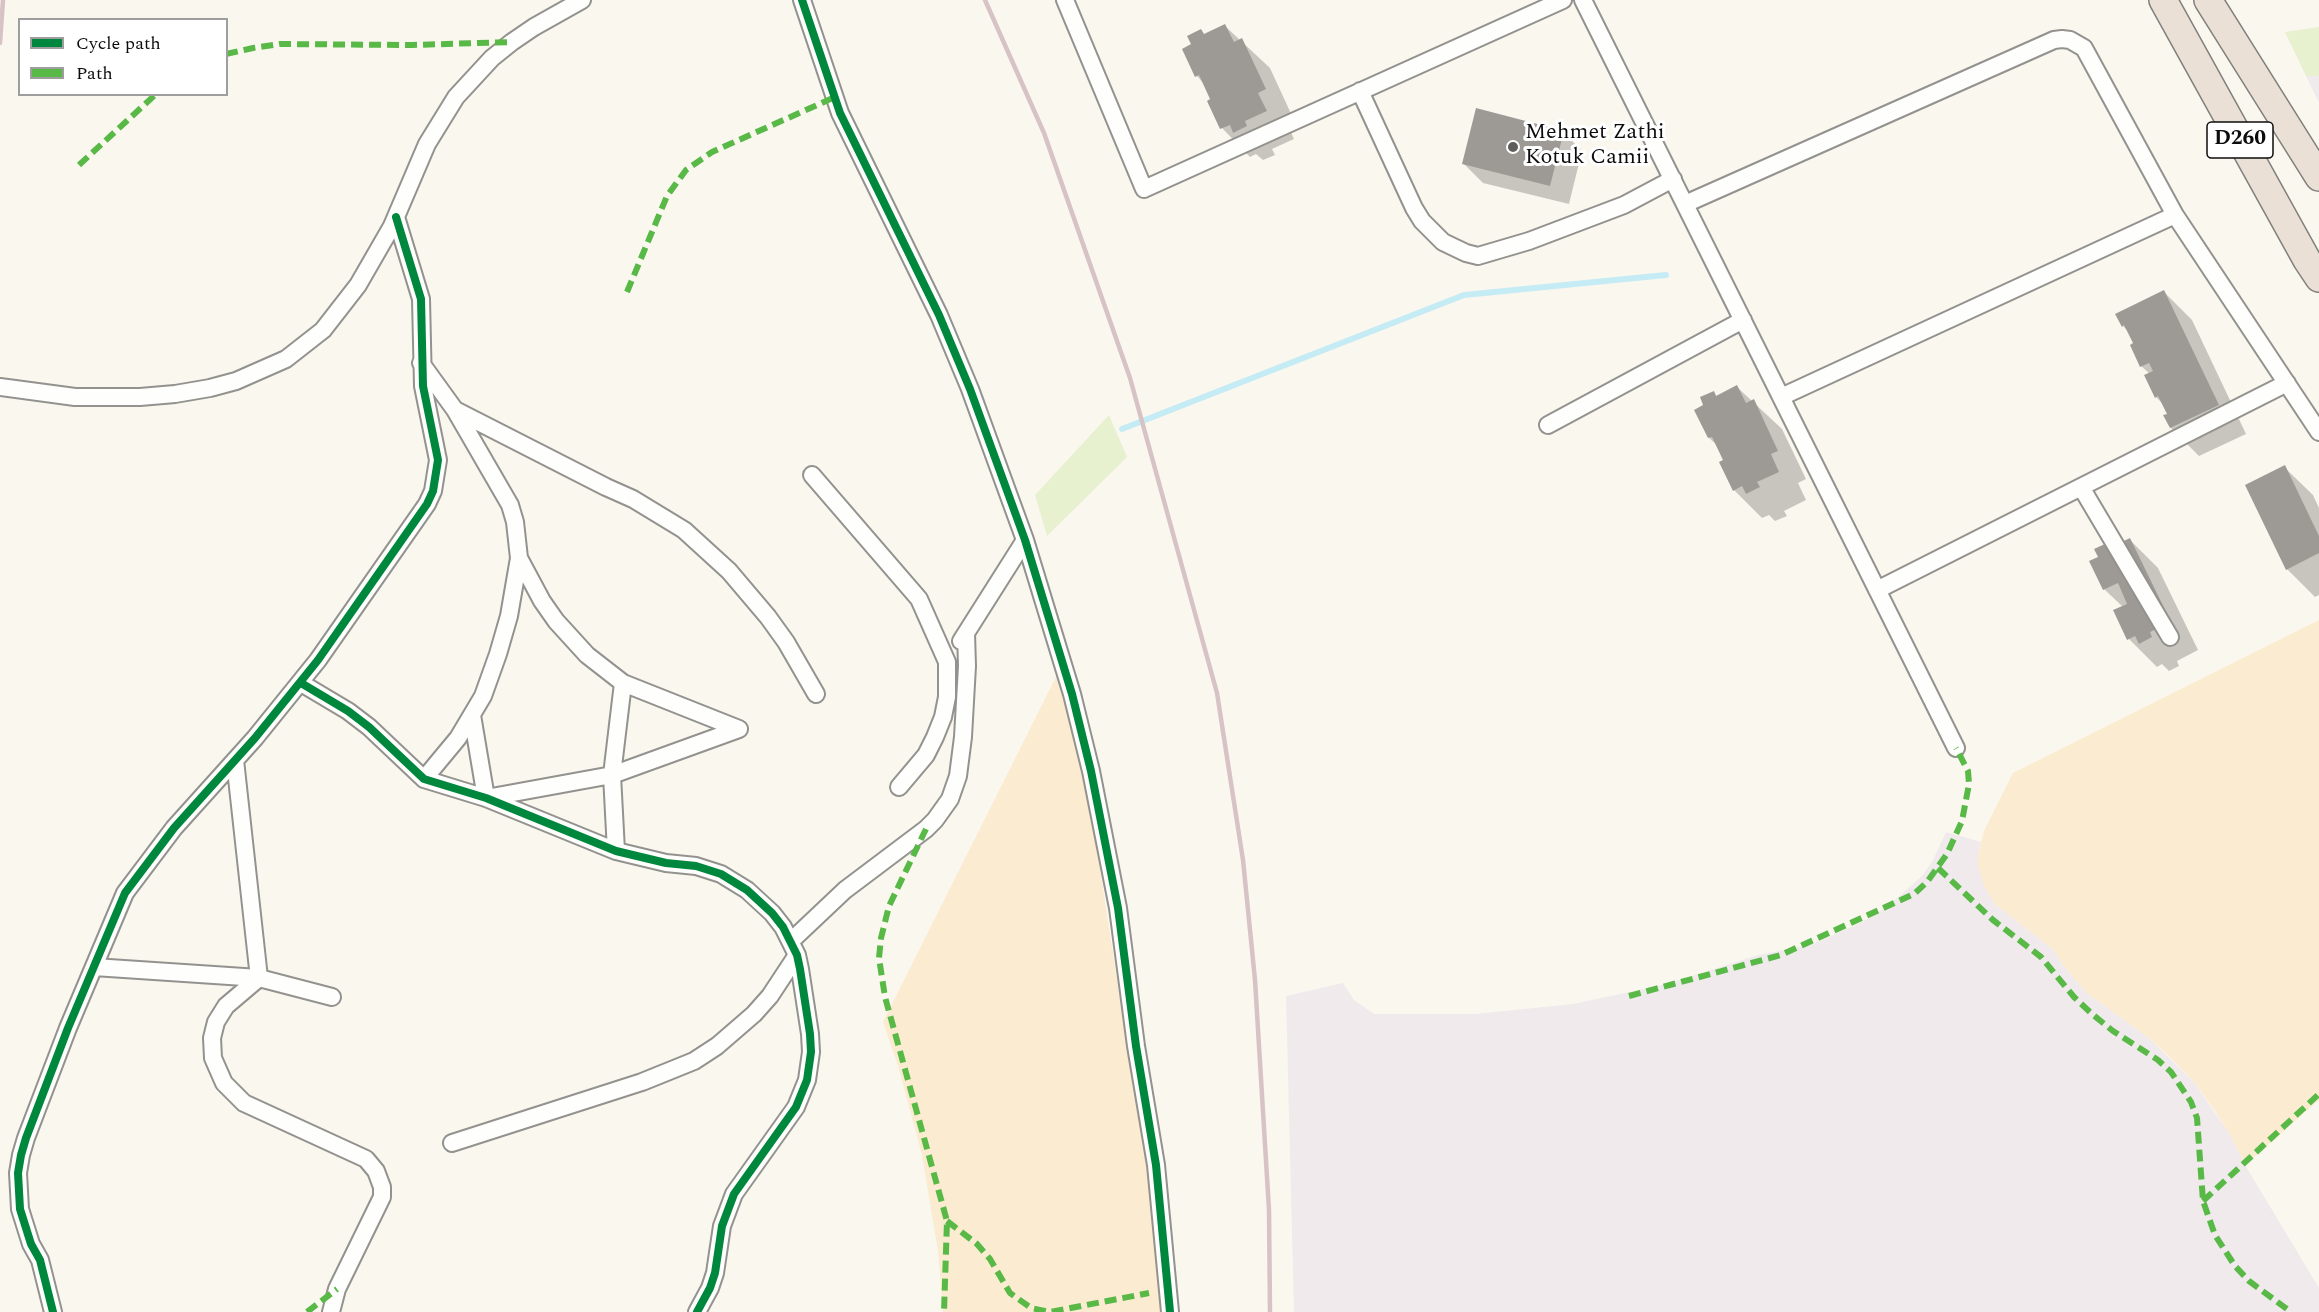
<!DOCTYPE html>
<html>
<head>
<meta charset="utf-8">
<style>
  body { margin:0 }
  #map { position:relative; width:2319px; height:1312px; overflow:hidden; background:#faf7ef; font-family:Spectral,serif }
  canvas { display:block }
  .legend { position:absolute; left:18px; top:18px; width:210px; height:78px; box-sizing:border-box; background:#fff; border:2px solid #9e9e9e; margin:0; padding:8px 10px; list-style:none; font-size:18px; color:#0c0c0c }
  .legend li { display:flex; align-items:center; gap:12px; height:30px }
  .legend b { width:30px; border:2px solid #9e9e9e }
</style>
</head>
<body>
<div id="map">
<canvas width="2319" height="1312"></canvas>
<ul class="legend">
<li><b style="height:8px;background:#00873e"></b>Cycle path</li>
<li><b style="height:8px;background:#58b947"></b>Path</li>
</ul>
</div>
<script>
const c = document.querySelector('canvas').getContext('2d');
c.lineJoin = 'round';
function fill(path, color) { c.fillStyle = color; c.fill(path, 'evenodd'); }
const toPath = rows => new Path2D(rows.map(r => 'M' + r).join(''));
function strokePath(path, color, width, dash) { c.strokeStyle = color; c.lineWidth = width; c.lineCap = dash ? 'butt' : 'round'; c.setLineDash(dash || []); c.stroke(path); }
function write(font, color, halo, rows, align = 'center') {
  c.font = font + ' Spectral,serif'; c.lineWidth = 6; c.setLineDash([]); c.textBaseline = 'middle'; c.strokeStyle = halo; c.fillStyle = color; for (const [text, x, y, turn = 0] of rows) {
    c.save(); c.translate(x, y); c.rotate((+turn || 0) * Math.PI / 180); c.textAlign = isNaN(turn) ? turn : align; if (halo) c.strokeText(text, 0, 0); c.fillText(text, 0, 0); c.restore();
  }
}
fill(toPath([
  [2306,76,2319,76,2319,103],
  [1946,832,1981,842,1978,854,1984,886,1996,905,2054,950,2063,965,2087,993,2149,1038,2194,1082,2231,1136,2245,1165,2319,1288,2319,1312,1294,1312,1286,996,1343,983,1354,1000,1374,1014,1475,1014,1573,1004,1667,984,1758,955,1813,944,1864,921,1888,906,1922,876,1932,862]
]), '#f0eaed');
fill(toPath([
  [2319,27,2319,76,2306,76,2285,32],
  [1109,415,1127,457,1047,536,1035,495]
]), '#e7f0cf');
fill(toPath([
  [2319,620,2319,1100,2245,1165,2231,1136,2213,1108,2194,1082,2171,1058,2149,1038,2087,993,2063,965,2054,950,1996,905,1984,886,1978,865,1978,854,1984,831,2013,773],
  [1059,671,1092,817,1133,1085,1153,1189,1163,1312,943,1312,938,1251,922,1155,898,1066,883,1022]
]), '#fbebd0');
fill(toPath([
  [1225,26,1270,68,1293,118,1286,122,1294,139,1272,149,1275,155,1263,160,1256,154,1250,157,1222,128,1209,102,1212,99,1206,86,1197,76,1184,49],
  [1563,132,1582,151,1569,204,1483,183,1464,164],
  [2164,292,2192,320,2246,434,2199,456,2171,428,2169,415,2163,404,2156,397,2150,374,2141,366,2130,333,2123,326],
  [1737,387,1782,429,1806,479,1798,483,1806,500,1784,511,1787,516,1775,521,1769,515,1762,518,1734,490,1718,446,1709,438,1705,406,1713,393,1718,397],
  [2284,467,2313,495,2319,508,2319,595,2315,597,2287,569],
  [2130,540,2158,568,2198,650,2177,661,2179,666,2169,671,2162,664,2157,667,2129,639,2123,607,2104,589,2111,549]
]), '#0003');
strokePath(toPath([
  [1122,429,1464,295,1666,275]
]), '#c5ecf5', 6);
fill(toPath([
  [1225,24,1234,42,1242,38,1266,89,1258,93,1267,111,1245,121,1247,126,1233,133,1230,125,1220,129,1207,101,1210,99,1199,75,1195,77,1182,49,1191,44,1187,36,1201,29,1204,34],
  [1476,108,1564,131,1550,186,1462,164],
  [2164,290,2219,405,2170,428,2163,415,2167,414,2158,396,2155,398,2144,375,2153,371,2149,363,2140,367,2130,345,2133,343,2124,325,2122,327,2115,314],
  [1737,385,1746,403,1754,399,1778,451,1771,454,1779,472,1757,482,1760,487,1746,494,1742,486,1733,491,1719,462,1723,460,1712,437,1708,438,1694,410,1703,405,1700,397,1714,391,1716,396],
  [2285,465,2319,536,2319,553,2286,570,2245,485],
  [2130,538,2171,622,2150,632,2152,637,2139,644,2135,636,2127,640,2113,610,2127,604,2118,583,2103,590,2089,561,2098,557,2094,549,2107,543,2109,548]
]), '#9d9a95');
const minor = toPath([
  [802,0,840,113,939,315,970,389,1025,540,1072,694,1091,771,1118,908,1136,1046,1156,1165,1170,1312],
  [1065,0,1144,189,1563,0],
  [1583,0,1956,748],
  [1360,91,1414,208,1422,221,1443,242,1466,253,1478,256,1529,241,1624,205,1673,179],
  [1685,204,2054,40,2062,39,2070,40,2084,48,2175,215],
  [421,363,455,410,606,487,633,499,684,530,729,571,768,617,786,642,816,694],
  [0,387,75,397,140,397,175,394,210,388,236,381,286,359,323,330,358,285,392,226,427,144,456,97,492,58,512,42,534,27,582,0],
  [1781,397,2175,215,2319,432],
  [1548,425,1743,320],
  [812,475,919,599,947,662,947,697,943,717,935,737,926,755,899,787],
  [2081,487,2170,637],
  [519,558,542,601,556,621,587,655,623,683,612,775,616,851],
  [1877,590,2287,383],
  [961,641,1025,540],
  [301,683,348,711,369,727,424,779,486,798,616,851,666,863,696,866,721,874,747,890,772,913,783,927,797,955,800,969,810,1034,811,1052,807,1080,796,1107,734,1194,722,1226,715,1273,710,1288,697,1312],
  [623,683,739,729],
  [472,715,486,798,612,775,739,729],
  [235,760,259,978],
  [424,779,458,738,483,696,498,654,509,616,519,558,515,522,510,505,455,410],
  [791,941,845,890,926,829,935,820,950,799,958,776,963,737,967,666,966,633],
  [94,967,259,978,332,997],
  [259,978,226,1006,216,1022,212,1038,213,1058,224,1083,244,1103,366,1159,376,1171,382,1187,382,1197,337,1289,331,1312],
  [452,1143,642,1082,694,1061,717,1046,754,1014,770,996,797,955],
  [53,1312,40,1260,31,1244,20,1209,18,1173,21,1155,26,1138,68,1028,125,893,174,828,255,738,318,660,427,504,433,491,438,460,423,386,421,299,396,217]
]);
const trunk = toPath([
  [2163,0,2307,260,2319,278],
  [2208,0,2319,177]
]);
strokePath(minor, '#93928e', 20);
strokePath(trunk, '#807f7c', 30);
strokePath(minor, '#fefefd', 16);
strokePath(trunk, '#eae0d6', 27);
strokePath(toPath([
  [985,0,1044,133,1130,378,1217,693,1243,860,1255,980,1269,1210,1270,1312],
  [0,43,3,0]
]), '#d7c3c6', 4.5);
strokePath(toPath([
  [226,54,253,48,280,44,412,45,512,42],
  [79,165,156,94],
  [627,292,667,196,686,170,712,152,835,97],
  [926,829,889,906,881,938,879,958,885,997,947,1221,944,1312],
  [1938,868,1993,920,2041,957,2074,997,2092,1014,2113,1031,2158,1060,2171,1072,2191,1102,2197,1118,2203,1201,2215,1235,2235,1266,2249,1281,2291,1312],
  [1629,996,1781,955,1914,894,1927,882,1947,854,1962,821,1969,784,1968,771,1956,748],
  [2203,1201,2319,1094],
  [947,1221,977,1244,990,1259,1010,1293,1031,1308,1050,1312,1149,1293],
  [307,1312,337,1289]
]), '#58b947', 6, [12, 6]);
strokePath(toPath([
  [802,0,840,113,939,315,970,389,1025,540,1072,694,1091,771,1118,908,1136,1046,1156,1165,1170,1312],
  [301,683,348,711,369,727,424,779,486,798,616,851,666,863,696,866,721,874,747,890,772,913,783,927,797,955,800,969,810,1034,811,1052,807,1080,796,1107,734,1194,722,1226,715,1273,710,1288,697,1312],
  [53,1312,40,1260,31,1244,20,1209,18,1173,21,1155,26,1138,68,1028,125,893,174,828,255,738,318,660,427,504,433,491,438,460,423,386,421,299,396,217]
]), '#00873e', 8);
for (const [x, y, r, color] of [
  [1513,147,6,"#5f5e5b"]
]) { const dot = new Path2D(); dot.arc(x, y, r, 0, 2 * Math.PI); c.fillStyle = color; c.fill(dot); strokePath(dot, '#fff', 2); }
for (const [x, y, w] of [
  [2240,140,66]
]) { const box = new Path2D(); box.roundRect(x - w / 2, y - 18, w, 36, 4.5); c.fillStyle = '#fff'; c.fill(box); strokePath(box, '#0c0c0c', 1.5); }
write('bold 21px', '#0c0c0c', null, [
  ["D260",2240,140]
]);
write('22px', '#0c0c0c', '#fff', [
  ["Mehmet Zathi",1525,134],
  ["Kotuk Camii",1525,159]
], 'left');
</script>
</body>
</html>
